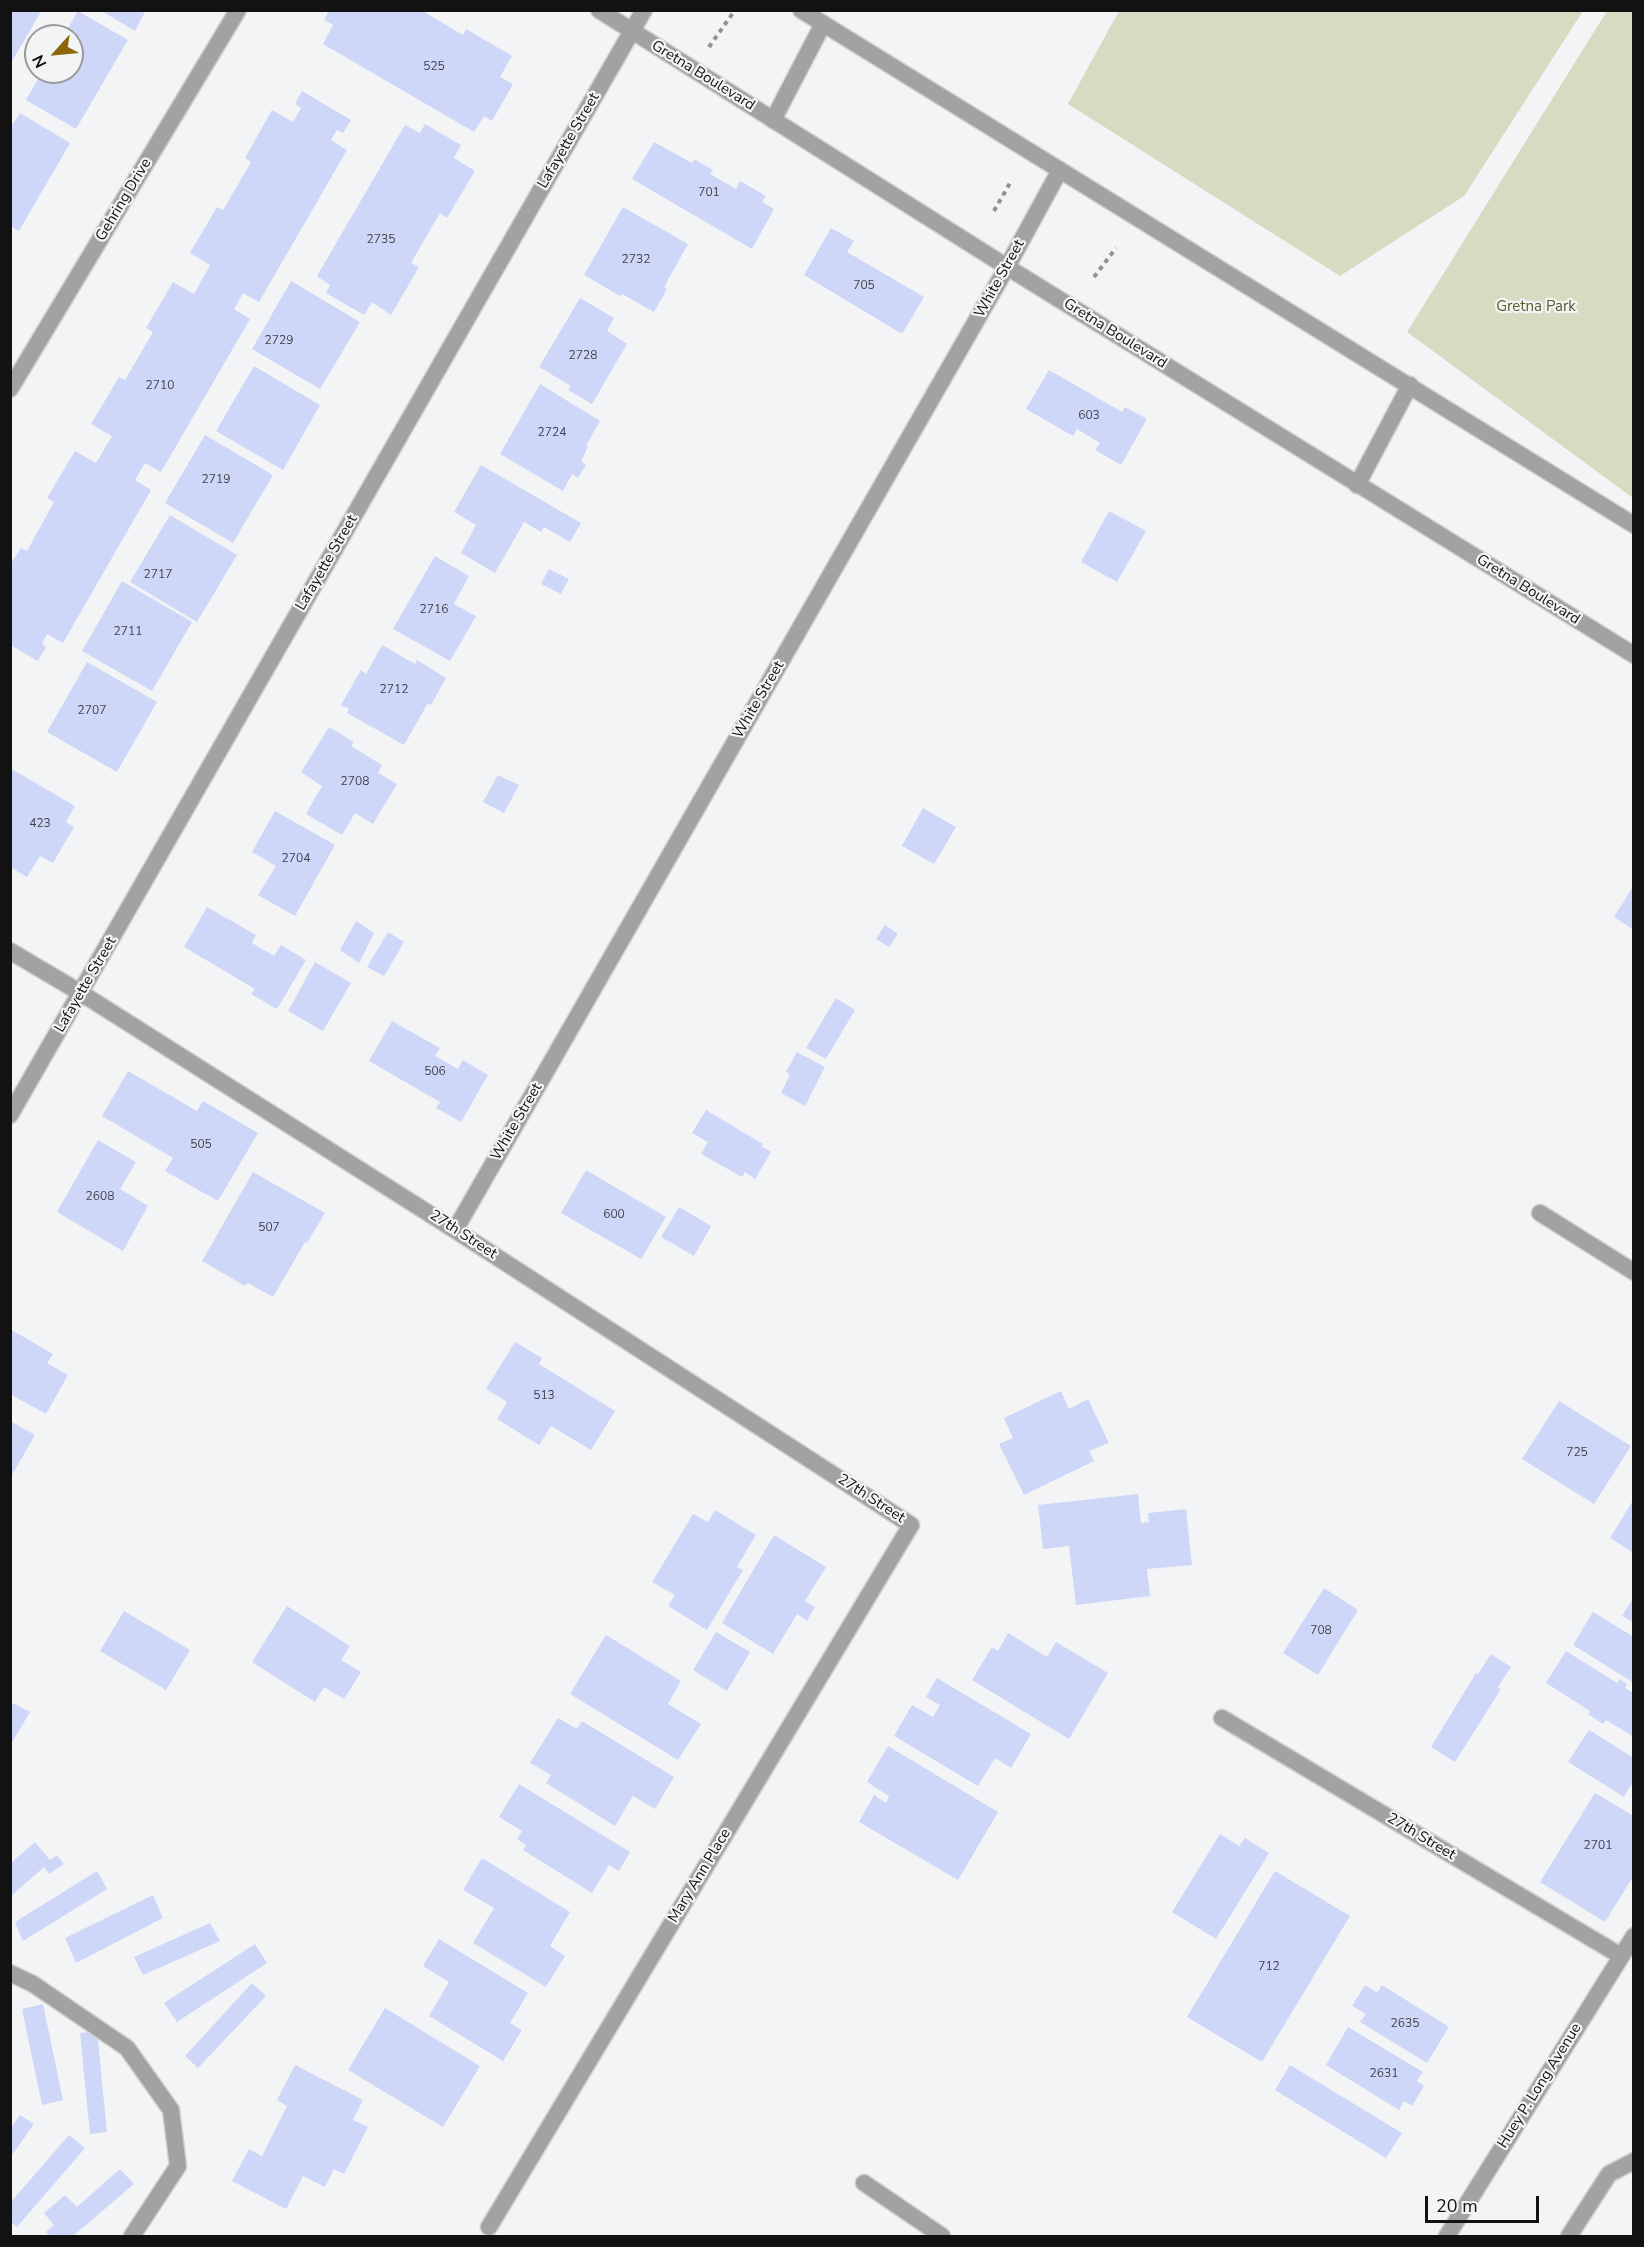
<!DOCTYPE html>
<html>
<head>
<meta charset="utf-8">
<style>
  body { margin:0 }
  #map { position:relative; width:1644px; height:2247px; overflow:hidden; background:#f3f4f6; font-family:"Nunito Sans",sans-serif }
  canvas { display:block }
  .frame { position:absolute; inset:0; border:12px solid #121213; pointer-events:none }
  .north { position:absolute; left:24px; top:24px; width:60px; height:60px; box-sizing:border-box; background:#f3f4f6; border:2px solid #999a9b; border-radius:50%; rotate:243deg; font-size:16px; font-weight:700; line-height:24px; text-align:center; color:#121213 }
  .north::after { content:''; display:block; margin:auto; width:21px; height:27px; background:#8d6608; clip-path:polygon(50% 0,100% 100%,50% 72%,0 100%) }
  .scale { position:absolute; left:1425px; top:2196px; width:114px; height:27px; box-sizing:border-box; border:3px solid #121213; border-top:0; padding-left:8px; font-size:18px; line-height:21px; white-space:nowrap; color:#121213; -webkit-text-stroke:4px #f3f4f6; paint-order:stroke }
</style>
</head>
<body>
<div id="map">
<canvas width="1644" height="2247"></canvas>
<div class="frame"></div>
<div class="north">N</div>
<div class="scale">20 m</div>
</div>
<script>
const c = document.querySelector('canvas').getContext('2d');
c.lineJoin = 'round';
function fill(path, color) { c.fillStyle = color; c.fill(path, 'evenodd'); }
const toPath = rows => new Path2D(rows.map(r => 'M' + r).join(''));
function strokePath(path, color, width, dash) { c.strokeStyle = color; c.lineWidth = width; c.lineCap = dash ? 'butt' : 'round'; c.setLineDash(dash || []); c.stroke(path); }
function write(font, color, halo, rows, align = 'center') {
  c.font = font + ' "Nunito Sans",sans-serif'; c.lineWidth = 4.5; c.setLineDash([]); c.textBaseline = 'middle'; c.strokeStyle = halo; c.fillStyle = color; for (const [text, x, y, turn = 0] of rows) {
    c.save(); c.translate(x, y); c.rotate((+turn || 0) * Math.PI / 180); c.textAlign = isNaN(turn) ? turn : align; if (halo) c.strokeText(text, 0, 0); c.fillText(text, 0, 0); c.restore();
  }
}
fill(toPath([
  [1119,11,1119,10,1583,11,1464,196,1340,276,1068,104],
  [1607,11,1633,11,1633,498,1407,332]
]), '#d7dbc1');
fill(toPath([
  [10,10,42,10,10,65],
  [100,10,146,10,135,31],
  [329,10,421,10,463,35,466,29,512,56,500,77,513,84,492,121,484,116,474,132,323,44,333,25,324,20],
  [78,11,128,40,76,129,26,100,42,72,72,72,72,36,63,36],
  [302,91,351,120,343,133,337,130,331,140,347,150,259,302,243,293,234,309,250,319,161,472,145,463,135,480,151,490,63,643,47,634,42,644,46,647,38,661,10,645,10,565,21,548,27,551,54,502,47,498,75,451,96,463,112,436,91,424,119,377,125,380,153,332,146,328,173,282,194,294,210,265,190,253,217,207,223,210,251,162,245,158,272,110,293,122,301,108,295,104],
  [20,113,70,143,19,231,10,226,10,128],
  [425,124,461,145,454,158,475,171,447,218,440,213,411,263,419,267,391,315,372,302,364,315,326,293,330,285,317,276,405,125,420,133],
  [654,142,692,163,694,159,713,170,710,174,736,189,740,181,766,196,762,202,774,209,752,249,632,179],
  [623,207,688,244,664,287,667,289,654,312,622,294,620,296,584,275],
  [831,228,854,241,847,252,924,297,902,334,804,275],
  [291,281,360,322,320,389,252,349],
  [580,298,614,318,607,331,627,344,592,404,568,390,571,386,539,367],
  [254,366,320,405,283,470,216,431],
  [1049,370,1122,412,1125,407,1147,419,1121,465,1095,450,1100,443,1087,435,1077,429,1073,436,1026,409],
  [540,384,600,421,586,446,588,447,581,461,586,465,578,478,572,474,563,491,500,454],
  [205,435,273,475,233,543,165,503],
  [481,465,581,523,570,542,544,527,541,532,524,522,495,573,461,553,476,525,454,512],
  [1109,511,1146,531,1117,582,1081,562],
  [170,515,237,555,197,622,130,582],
  [435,556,469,576,454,604,476,616,450,661,393,629],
  [549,569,569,579,561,594,541,584],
  [122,581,192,622,152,691,82,651],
  [382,645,415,664,417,660,446,678,431,705,428,703,404,745,347,713,349,709,341,705,361,670,366,674],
  [87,662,157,702,117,772,47,732],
  [329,727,354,742,351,746,382,765,378,773,397,784,373,824,355,813,342,835,306,814,322,786,301,772],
  [10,768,75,806,66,822,74,827,53,863,40,856,27,877,10,867],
  [498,775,519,785,504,813,483,802],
  [923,808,956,827,934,864,902,846],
  [275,811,335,845,295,916,258,895,276,866,252,852],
  [1634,885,1634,930,1614,917],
  [207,907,256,935,252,943,274,956,281,945,306,960,277,1009,251,994,255,989,184,947],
  [356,921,374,933,359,963,340,950],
  [885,925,898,934,889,947,876,939],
  [388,932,404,942,384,976,367,967],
  [315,962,351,983,323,1031,288,1011],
  [836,998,855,1010,826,1059,806,1048],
  [392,1021,440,1048,435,1056,458,1069,463,1060,488,1075,461,1122,436,1108,440,1102,369,1061],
  [797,1052,825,1067,805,1106,781,1093,790,1075,786,1072],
  [128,1071,197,1111,203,1101,258,1133,218,1201,165,1171,173,1158,102,1116],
  [706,1110,763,1144,761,1146,771,1152,755,1179,745,1172,742,1177,701,1154,708,1142,692,1133],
  [98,1140,136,1162,120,1189,148,1206,123,1251,57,1212],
  [586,1170,666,1217,641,1259,561,1213],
  [253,1172,325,1213,307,1243,305,1242,273,1297,248,1283,245,1286,202,1261],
  [679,1207,711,1226,694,1256,661,1237],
  [10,1329,53,1354,47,1363,68,1375,46,1414,10,1394],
  [515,1342,542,1358,539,1364,615,1411,591,1450,551,1426,539,1445,497,1419,507,1402,486,1389],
  [1061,1391,1069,1409,1088,1399,1109,1443,1089,1451,1094,1461,1024,1495,999,1444,1013,1438,1004,1418],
  [1559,1401,1631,1446,1594,1504,1522,1459],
  [10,1421,35,1435,12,1475,10,1473],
  [1138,1494,1141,1523,1149,1522,1148,1513,1186,1509,1192,1565,1147,1569,1150,1596,1076,1605,1069,1546,1043,1549,1038,1505],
  [1632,1502,1634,1503,1634,1553,1610,1538],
  [715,1510,756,1535,737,1567,743,1570,707,1630,668,1606,675,1595,652,1582,693,1514,708,1522],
  [774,1535,826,1567,805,1601,815,1607,807,1621,797,1614,773,1654,722,1623],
  [1324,1588,1358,1610,1318,1675,1283,1653],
  [1634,1597,1634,1623,1622,1616],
  [287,1606,350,1646,341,1660,361,1672,344,1699,324,1687,315,1702,252,1662],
  [124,1611,190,1650,166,1690,100,1651],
  [1593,1612,1634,1637,1634,1683,1573,1645],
  [716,1632,750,1652,727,1691,693,1670],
  [1008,1633,1047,1657,1056,1642,1108,1673,1069,1739,972,1680,992,1647,998,1651],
  [606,1635,681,1681,668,1704,701,1724,678,1760,570,1694],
  [1566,1651,1617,1683,1620,1679,1627,1684,1625,1688,1634,1693,1634,1737,1606,1720,1603,1724,1588,1714,1590,1711,1546,1683],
  [1491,1654,1511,1667,1498,1687,1501,1689,1455,1762,1431,1747,1476,1673,1478,1674],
  [937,1678,1031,1734,1011,1768,995,1758,978,1786,894,1736,912,1705,933,1717,940,1705,926,1697],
  [13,1703,30,1712,10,1746,10,1708],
  [558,1718,577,1729,582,1721,674,1777,655,1809,633,1796,615,1826,546,1783,551,1775,530,1763],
  [1589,1730,1634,1758,1634,1787,1631,1785,1624,1797,1568,1762],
  [888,1746,998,1812,958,1880,859,1822,874,1795,886,1803,889,1796,867,1782],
  [519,1784,630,1852,619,1871,609,1865,592,1893,523,1850,526,1845,517,1839,522,1831,499,1817],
  [1595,1793,1634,1816,1634,1875,1605,1922,1540,1882],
  [1220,1834,1239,1846,1245,1838,1269,1853,1216,1939,1172,1912],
  [35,1842,50,1860,57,1855,64,1864,49,1874,44,1867,10,1897,10,1864],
  [482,1858,570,1912,550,1946,565,1956,546,1987,473,1943,494,1908,463,1890],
  [97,1871,107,1889,23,1941,15,1922],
  [1275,1871,1350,1916,1262,2062,1187,2017],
  [153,1895,163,1918,76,1963,65,1938],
  [210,1923,220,1941,143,1975,134,1957],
  [439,1939,528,1993,510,2023,522,2030,503,2061,429,2016,449,1982,423,1966],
  [255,1944,267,1963,177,2022,164,2003],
  [252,1983,266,1996,198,2068,185,2056],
  [1365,1985,1377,1993,1382,1985,1449,2027,1427,2063,1360,2022,1366,2014,1352,2006],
  [43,2004,63,2100,42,2105,22,2009],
  [385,2008,480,2066,443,2127,348,2070],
  [1348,2027,1423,2072,1417,2081,1424,2086,1412,2106,1404,2101,1399,2110,1326,2065],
  [97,2031,107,2132,90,2134,80,2033],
  [295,2065,363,2100,353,2120,368,2127,344,2174,334,2169,325,2187,303,2176,286,2209,232,2181,249,2149,262,2156,287,2106,277,2100],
  [1290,2065,1402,2133,1386,2158,1275,2090],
  [20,2115,34,2124,10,2158,10,2129],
  [69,2135,85,2148,17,2227,10,2221,10,2203],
  [120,2169,134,2184,73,2236,50,2236,46,2232,54,2225,44,2213,65,2195,77,2207]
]), '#cfd7f8');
const service = toPath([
  [10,1973,33,1984,127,2048,171,2110,178,2166,132,2236],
  [1569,2236,1609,2174,1634,2161]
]);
const minor = toPath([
  [773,120,823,24],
  [10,389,238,10],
  [1357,485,1410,385],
  [10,951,81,993,455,1230,911,1525,489,2227],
  [10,1115,644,10],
  [1540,1213,1634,1272],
  [455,1230,1007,267,1060,170],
  [1222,1718,1621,1956],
  [864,2183,942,2236],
  [1447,2236,1634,1936]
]);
const tertiary = toPath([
  [599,10,1007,267,1634,655],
  [801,10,1634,525]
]);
strokePath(service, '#cfd0d2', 19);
strokePath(minor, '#cfd0d2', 19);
strokePath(tertiary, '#cfd0d2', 19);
strokePath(toPath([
  [709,47,735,10],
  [994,211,1010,183],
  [1094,277,1116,248]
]), '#919293', 4, [4.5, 4.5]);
strokePath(service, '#a3a2a2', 16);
strokePath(minor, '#a3a2a2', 16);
strokePath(tertiary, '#a3a2a2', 16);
write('12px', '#41434c', null, [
  ["525",434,67],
  ["701",709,193],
  ["2735",381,240],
  ["2732",636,260],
  ["705",864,286],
  ["2729",279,341],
  ["2728",583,356],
  ["2710",160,386],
  ["603",1089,416],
  ["2724",552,433],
  ["2719",216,480],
  ["2717",158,575],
  ["2716",434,610],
  ["2711",128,632],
  ["2712",394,690],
  ["2707",92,711],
  ["2708",355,782],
  ["423",40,824],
  ["2704",296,859],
  ["506",435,1072],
  ["505",201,1145],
  ["2608",100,1197],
  ["600",614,1215],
  ["507",269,1228],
  ["513",544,1396],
  ["725",1577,1453],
  ["708",1321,1631],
  ["2701",1598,1846],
  ["712",1269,1967],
  ["2635",1405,2024],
  ["2631",1384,2074]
]);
write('15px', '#121213', '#f3f4f6', [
  ["Gretna Boulevard",703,76,32],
  ["Lafayette Street",569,141,-60],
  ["Gehring Drive",124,200,-59],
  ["White Street",1000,279,-61],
  ["Gretna Boulevard",1115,334,32],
  ["Lafayette Street",327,563,-60],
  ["Gretna Boulevard",1528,590,32],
  ["White Street",759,700,-60],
  ["Lafayette Street",86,985,-60],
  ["White Street",517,1122,-60],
  ["27th Street",463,1235,33],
  ["27th Street",871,1499,33],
  ["27th Street",1421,1837,31],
  ["Mary Ann Place",700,1876,-59],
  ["Huey P. Long Avenue",1540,2086,-58]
]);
write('15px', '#585d27', '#f3f4f6', [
  ["Gretna Park",1536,307]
]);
</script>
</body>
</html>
